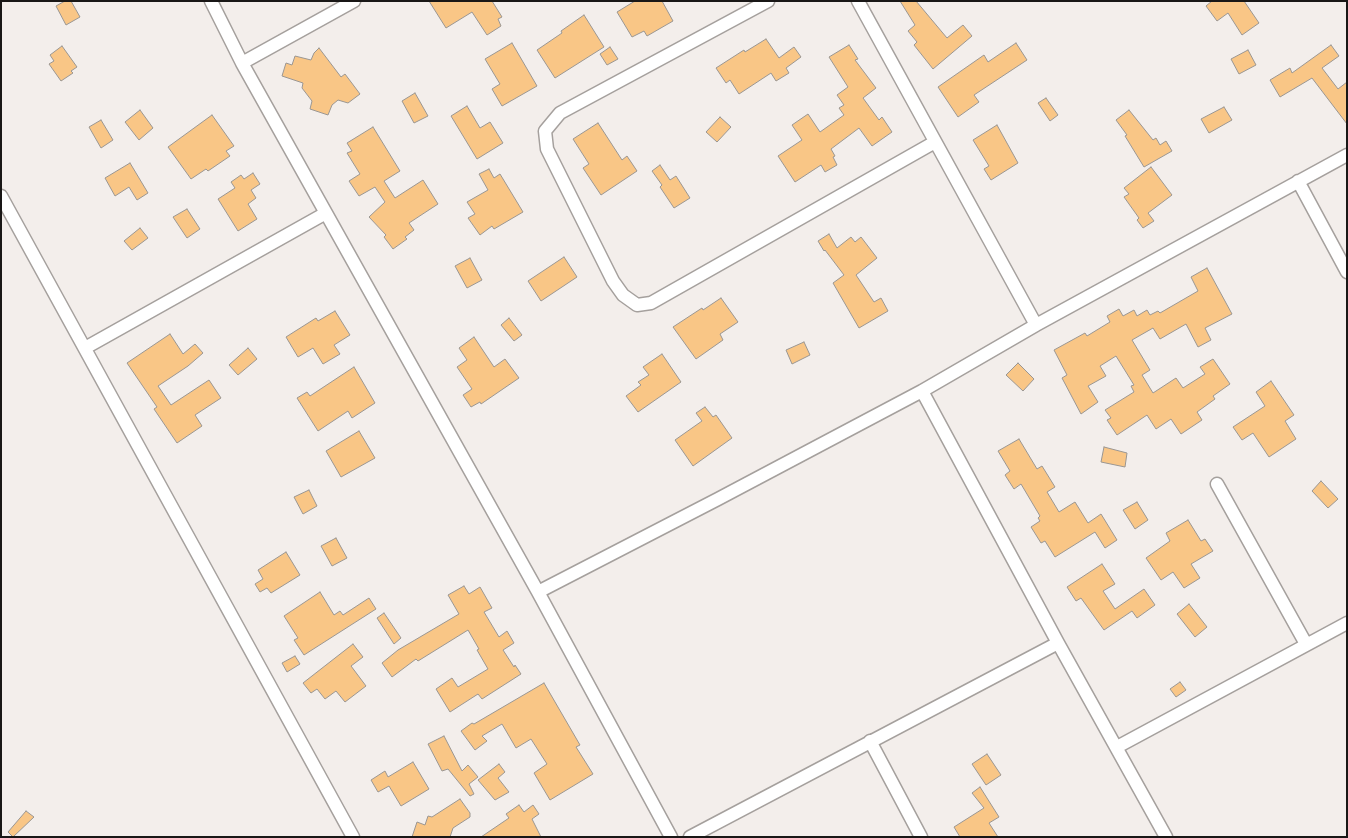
<!DOCTYPE html>
<html>
<head>
<meta charset="utf-8">
<style>
  body { margin:0 }
  #map { position:relative; width:1348px; height:838px; overflow:hidden; background:#f3eeeb; font-family:"Archivo Narrow",sans-serif }
  canvas { display:block }
  .frame { position:absolute; inset:0; border:2px solid #191716; pointer-events:none }
</style>
</head>
<body>
<div id="map">
<canvas width="1348" height="838"></canvas>
<div class="frame"></div>
</div>
<script>
const c = document.querySelector('canvas').getContext('2d');
c.lineJoin = 'round';
function fill(path, color) { c.fillStyle = color; c.fill(path, 'evenodd'); }
const toPath = rows => new Path2D(rows.map(r => 'M' + r).join(''));
function strokePath(path, color, width, dash) { c.strokeStyle = color; c.lineWidth = width; c.lineCap = dash ? 'butt' : 'round'; c.setLineDash(dash || []); c.stroke(path); }
const building = toPath([
  [65,1,71,1,80,17,66,25,56,6,65,1],
  [429,1,492,1,502,17,498,19,501,26,487,35,472,12,446,28,429,1],
  [635,1,662,1,673,21,647,36,644,31,632,37,617,12,635,1],
  [900,1,916,1,947,38,963,25,972,36,933,69,914,45,917,42,908,31,915,25,900,1],
  [1212,1,1244,1,1259,23,1242,35,1228,13,1217,21,1206,6,1212,1],
  [584,15,604,47,555,78,537,50,562,33,561,31,584,15],
  [766,39,779,58,794,47,801,57,786,68,789,73,776,81,771,73,739,94,730,80,726,83,716,68,744,50,745,52,766,39],
  [512,43,537,86,502,106,492,89,500,84,485,59,512,43],
  [1016,43,1027,60,974,95,979,102,958,117,938,87,984,55,988,62,1016,43],
  [849,45,858,59,855,60,876,88,863,98,879,120,882,117,892,132,872,146,859,128,831,149,835,156,833,157,837,165,825,172,821,165,795,182,778,156,802,140,792,125,808,114,820,132,844,115,839,108,844,105,837,95,848,87,829,57,849,45],
  [1331,45,1339,56,1322,68,1338,89,1347,82,1347,124,1312,78,1280,97,1270,80,1290,68,1292,73,1331,45],
  [62,46,77,67,71,71,73,73,61,81,49,64,54,61,50,55,62,46],
  [610,47,618,59,607,65,600,54,610,47],
  [319,48,341,77,345,74,360,94,348,103,338,100,332,105,328,115,310,109,312,101,302,88,303,83,282,76,286,63,292,65,295,56,311,60,314,53,319,48],
  [1248,50,1256,65,1239,74,1231,59,1248,50],
  [415,93,428,116,414,123,402,101,415,93],
  [1046,98,1058,115,1050,121,1038,103,1046,98],
  [467,106,480,128,490,122,503,143,477,159,451,116,467,106],
  [1224,107,1232,120,1209,133,1201,119,1224,107],
  [140,110,153,128,139,140,125,122,140,110],
  [1129,110,1153,140,1156,138,1160,145,1166,141,1172,151,1144,167,1125,136,1127,135,1116,120,1129,110],
  [212,115,234,146,226,151,230,156,208,171,206,169,191,179,168,147,212,115],
  [720,117,731,127,717,142,706,132,720,117],
  [101,120,113,140,101,148,89,127,101,120],
  [598,123,622,160,627,156,637,171,601,195,583,168,589,164,573,139,598,123],
  [997,125,1018,163,991,180,984,169,989,166,973,140,997,125],
  [373,127,400,171,384,181,395,198,423,180,438,204,409,223,414,230,405,237,407,239,393,249,384,237,386,235,369,217,385,202,375,187,359,196,349,181,360,174,347,153,352,151,347,143,373,127],
  [130,163,148,193,137,200,129,187,115,196,105,178,130,163],
  [660,165,670,180,676,176,690,198,674,208,660,187,662,185,652,171,660,165],
  [1151,167,1172,195,1148,213,1154,221,1143,228,1137,220,1139,218,1124,197,1129,194,1124,188,1151,167],
  [489,169,494,178,500,174,523,212,494,229,492,226,480,235,468,218,475,214,467,202,488,190,479,174,489,169],
  [253,173,260,184,251,190,256,198,248,204,257,219,238,231,218,199,235,188,231,182,241,175,244,179,253,173],
  [187,209,200,229,187,238,173,217,187,209],
  [140,228,148,238,132,250,124,241,140,228],
  [829,234,837,248,851,237,855,242,861,237,877,258,856,275,874,302,881,298,888,311,859,328,833,283,844,275,825,250,824,251,818,241,829,234],
  [564,257,577,277,541,301,528,281,564,257],
  [470,258,482,280,467,288,455,266,470,258],
  [1207,268,1232,314,1205,328,1211,340,1198,347,1186,324,1160,339,1153,328,1132,340,1150,370,1142,375,1153,393,1176,378,1183,388,1205,374,1200,367,1213,359,1230,384,1213,396,1215,399,1197,412,1202,420,1181,434,1171,419,1156,429,1147,415,1117,435,1107,420,1111,418,1105,410,1134,392,1131,386,1134,385,1116,356,1100,366,1106,376,1088,386,1098,402,1081,414,1062,378,1067,375,1054,350,1085,333,1087,336,1110,322,1107,316,1119,309,1123,316,1134,310,1137,316,1147,310,1150,315,1158,311,1160,313,1198,291,1191,277,1207,268],
  [721,298,738,322,720,334,723,340,696,359,673,327,702,308,703,310,721,298],
  [335,311,350,335,334,345,340,354,323,364,313,348,298,357,286,337,316,318,318,321,335,311],
  [509,318,522,335,514,341,501,325,509,318],
  [170,334,183,354,195,344,203,353,188,366,158,386,171,405,209,380,221,398,195,415,202,426,177,443,154,409,157,407,127,363,170,334],
  [474,337,494,367,505,359,519,378,481,404,480,402,471,407,463,395,472,389,457,367,467,360,459,348,474,337],
  [804,342,810,355,792,364,786,350,804,342],
  [248,348,257,359,238,375,229,365,248,348],
  [662,354,681,382,638,412,626,396,641,385,638,382,649,375,643,367,662,354],
  [1018,363,1034,379,1023,391,1006,375,1018,363],
  [354,367,375,403,352,418,348,411,318,431,297,398,307,392,310,396,354,367],
  [1271,381,1294,415,1285,421,1296,439,1269,457,1253,433,1242,440,1233,427,1265,406,1256,392,1271,381],
  [705,407,713,417,716,415,732,438,693,466,675,440,702,421,696,413,705,407],
  [359,431,375,458,341,477,326,451,359,431],
  [1019,439,1037,469,1042,466,1055,487,1047,492,1059,512,1075,502,1088,523,1101,514,1117,540,1105,548,1095,532,1055,557,1045,541,1041,543,1031,527,1040,521,1038,518,1040,516,1021,484,1014,489,1005,475,1010,471,998,451,1019,439],
  [1104,447,1127,453,1125,467,1101,462,1104,447],
  [1321,481,1338,499,1328,508,1312,491,1321,481],
  [309,490,317,506,303,514,294,497,309,490],
  [1137,502,1148,520,1135,529,1123,510,1137,502],
  [1188,520,1201,541,1205,539,1213,551,1191,564,1200,578,1184,588,1173,572,1161,580,1146,558,1170,541,1166,533,1188,520],
  [336,538,347,558,332,566,321,546,336,538],
  [286,552,300,575,271,593,267,588,260,592,255,584,263,579,258,570,286,552],
  [1102,564,1115,584,1103,591,1115,609,1144,589,1155,605,1137,618,1132,611,1104,630,1081,598,1076,601,1067,587,1102,564],
  [464,586,469,594,480,587,492,608,484,612,499,637,507,631,514,643,503,650,514,667,515,665,521,674,482,699,478,694,450,712,436,689,452,678,458,687,488,669,477,650,479,649,468,630,418,661,416,659,392,677,382,663,398,650,459,614,448,595,464,586],
  [320,592,334,615,340,611,343,615,369,598,376,609,304,655,294,640,298,638,284,616,320,592],
  [1189,604,1207,627,1195,637,1177,614,1189,604],
  [384,613,401,638,394,644,377,618,384,613],
  [353,644,363,657,351,666,366,686,345,702,336,691,325,699,317,689,311,693,303,683,353,644],
  [295,656,300,664,287,672,282,663,295,656],
  [1180,682,1186,690,1176,697,1170,689,1180,682],
  [544,683,580,745,576,747,593,774,550,800,534,773,547,764,531,739,516,748,502,724,482,736,487,741,475,750,461,731,472,723,474,724,544,683],
  [444,736,462,771,468,765,478,777,469,784,474,794,470,796,448,769,442,771,428,744,444,736],
  [987,754,1001,775,986,785,972,764,987,754],
  [413,762,429,789,401,806,389,786,378,792,371,780,385,771,388,777,413,762],
  [499,764,505,772,498,778,509,792,495,800,478,780,499,764],
  [980,787,999,817,989,823,998,837,960,837,954,827,984,808,972,793,980,787],
  [460,799,470,813,470,817,453,828,450,837,412,837,417,822,425,825,428,816,432,817,460,799],
  [519,805,524,812,533,805,539,814,532,819,541,837,481,837,509,818,506,814,519,805],
  [26,811,34,817,13,837,8,832,26,811]
]);
fill(building, '#f9c686');
strokePath(building, '#9a9692', 1);
const minor = toPath([
  [211,1,242,63,538,592,671,837],
  [768,1,560,113,545,131,547,149,613,281,623,295,637,305,651,303,935,142],
  [858,1,1036,325],
  [242,63,354,1],
  [1298,181,1347,272],
  [1,196,353,837],
  [85,348,326,213],
  [922,391,1058,643,1166,837],
  [1217,484,1306,644],
  [538,592,718,499,922,391,1036,325,1347,155],
  [870,741,921,837],
  [1117,747,1347,623],
  [690,837,1058,643]
]);
strokePath(minor, '#a5a09d', 15);
strokePath(minor, '#fff', 12);
</script>
</body>
</html>
